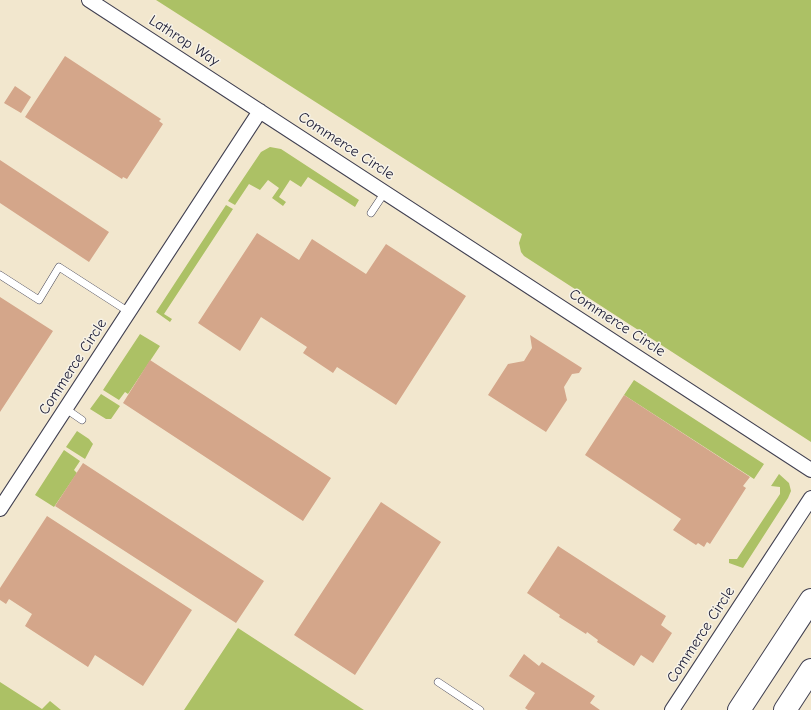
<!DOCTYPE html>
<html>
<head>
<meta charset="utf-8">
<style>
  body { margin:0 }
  canvas { display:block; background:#f2e7ce }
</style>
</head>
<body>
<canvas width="811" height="710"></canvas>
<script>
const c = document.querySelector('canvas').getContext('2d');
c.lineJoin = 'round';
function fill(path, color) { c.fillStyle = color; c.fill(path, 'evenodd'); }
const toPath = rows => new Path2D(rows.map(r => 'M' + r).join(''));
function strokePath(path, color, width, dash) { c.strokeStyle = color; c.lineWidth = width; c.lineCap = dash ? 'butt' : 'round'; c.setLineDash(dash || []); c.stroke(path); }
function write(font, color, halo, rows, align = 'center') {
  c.font = font + ' "Comic Neue",sans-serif'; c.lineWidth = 3; c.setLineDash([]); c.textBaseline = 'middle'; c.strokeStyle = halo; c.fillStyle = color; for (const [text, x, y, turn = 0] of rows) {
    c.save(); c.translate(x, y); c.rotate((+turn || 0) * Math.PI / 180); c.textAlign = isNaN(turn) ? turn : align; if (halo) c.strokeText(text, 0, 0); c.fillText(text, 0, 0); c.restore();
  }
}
fill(toPath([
  [156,0,811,0,811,442,524,256,521,252,519,243,522,234],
  [270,147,281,149,359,200,355,207,308,177,301,187,290,180,279,197,286,202,283,206,272,198,279,188,268,180,260,190,249,184,235,205,228,201,261,152],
  [226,205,233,209,164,314,172,319,170,322,156,312],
  [140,334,160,346,128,394,125,392,119,400,103,390],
  [634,380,764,464,754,479,624,395],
  [101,394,120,406,111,419,106,419,90,409],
  [77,431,89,439,93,444,85,459,66,447],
  [64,450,80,461,74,470,77,473,54,507,35,495],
  [779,474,789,483,791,491,788,498,743,568,729,563,729,559,737,559,780,494,780,487,771,486],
  [238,628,364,710,184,710],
  [0,682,42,709,50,701,61,710,0,710]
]), '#acc165');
fill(toPath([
  [65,56,161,119,159,121,163,124,127,179,123,177,122,179,25,117],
  [15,86,31,97,21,113,4,103],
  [0,160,109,232,89,262,0,203],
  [257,233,299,260,312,239,366,274,386,244,466,296,396,405,337,367,333,373,303,353,307,347,261,317,240,351,198,323],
  [0,297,53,331,0,412],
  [530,335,582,368,579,373,572,374,564,387,567,400,546,432,488,395,508,364,524,361,532,348],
  [150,360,331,478,303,521,123,403],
  [624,395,750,477,743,486,746,488,710,544,707,542,704,547,698,543,696,545,673,530,681,519,585,455],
  [83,463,264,581,236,623,55,506],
  [381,502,441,542,355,675,294,635],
  [47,516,192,610,143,686,95,655,88,667,25,626,32,614,9,599,6,604,0,600,0,588],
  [558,546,666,616,661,625,672,633,653,663,641,655,634,666,597,642,598,640,587,632,586,634,559,617,560,615,527,593],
  [524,654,539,666,542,662,595,696,590,703,600,710,528,710,525,708,535,693,509,676]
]), '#d4a68a');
const lane = toPath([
  [371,213,385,192],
  [0,275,39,300,59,267,129,312],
  [66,409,82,420],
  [438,682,480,710]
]);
const street = toPath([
  [89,0,811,470],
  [0,509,260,111],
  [672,710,811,498]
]);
const highway = toPath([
  [739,710,811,600],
  [785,710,811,670]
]);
strokePath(lane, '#414051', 8);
strokePath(street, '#414051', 16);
strokePath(highway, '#414051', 24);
strokePath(lane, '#fff', 7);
strokePath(street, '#fff', 14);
strokePath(highway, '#fff', 22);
write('15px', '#22223b', '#f7f3e8', [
  ["Lathrop Way",184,41,33],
  ["Commerce Circle",346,146,33],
  ["Commerce Circle",617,323,33],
  ["Commerce Circle",73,367,-57],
  ["Commerce Circle",701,635,-57]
]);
</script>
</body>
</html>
